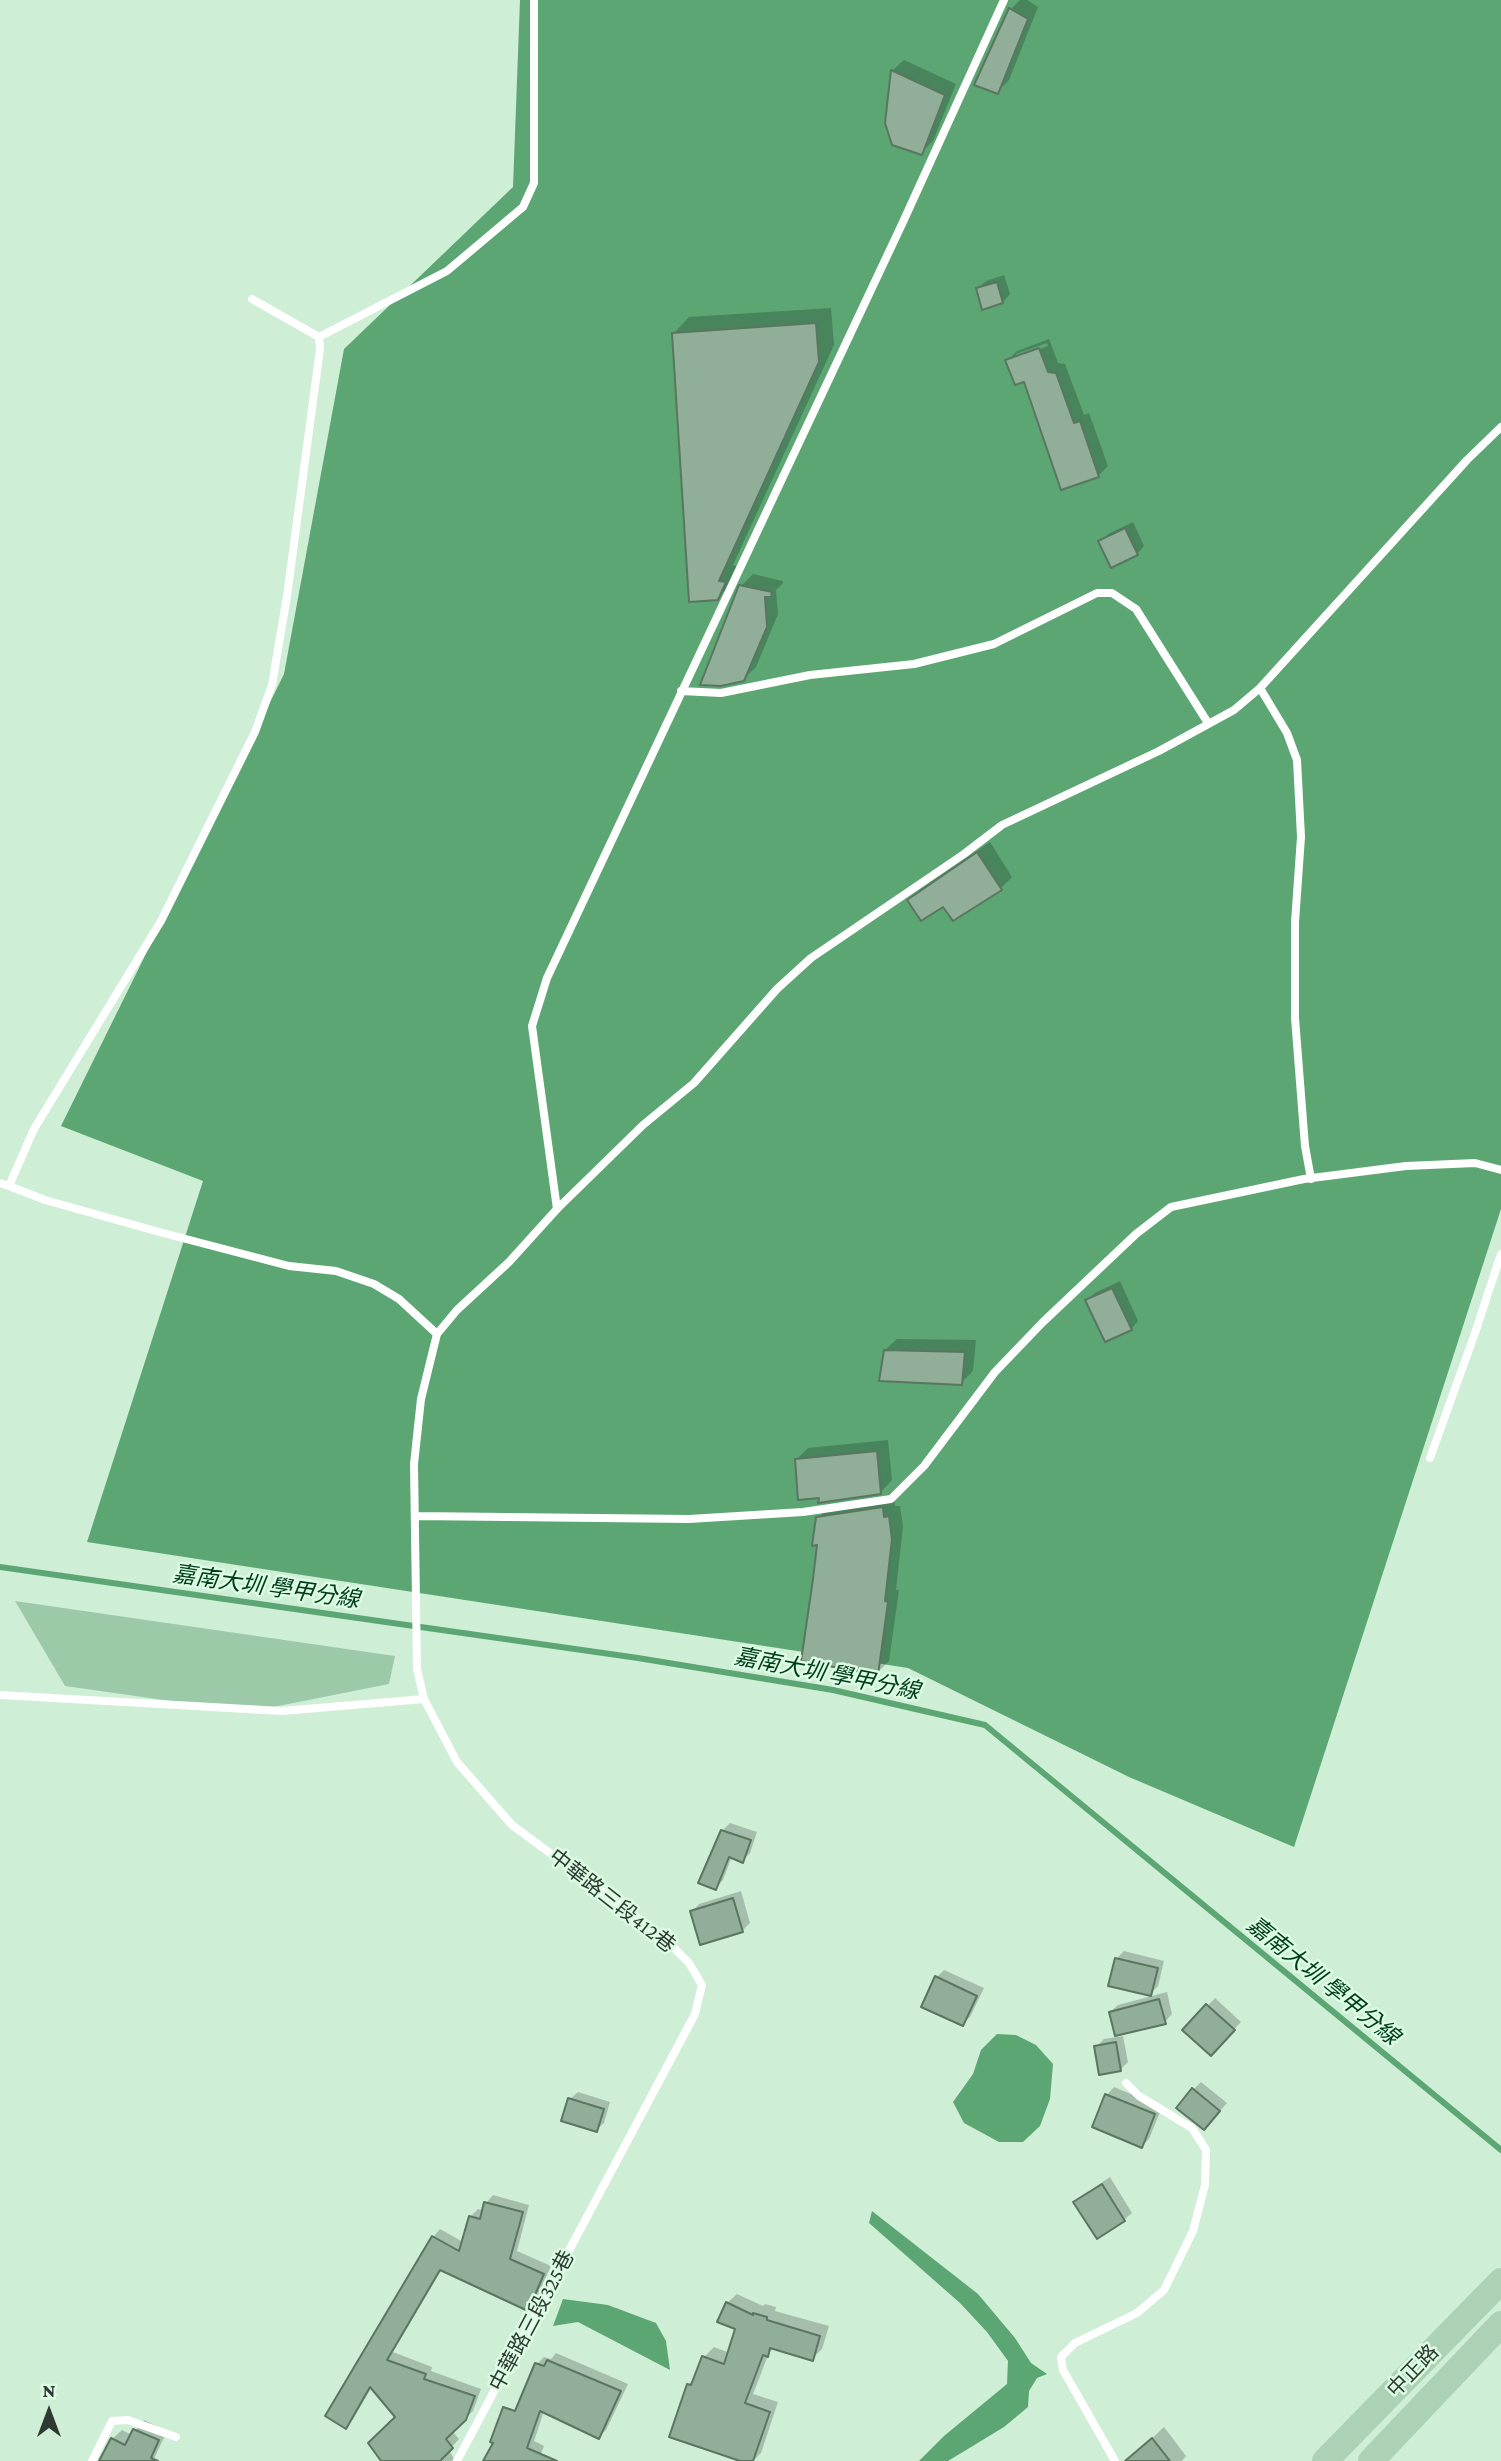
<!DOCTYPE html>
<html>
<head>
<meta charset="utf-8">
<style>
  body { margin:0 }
  #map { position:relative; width:1501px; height:2461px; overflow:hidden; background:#cfeed6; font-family:"Crimson Pro",serif }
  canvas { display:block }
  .north { position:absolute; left:14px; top:2377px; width:70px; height:70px; -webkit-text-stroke:5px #dcfbe3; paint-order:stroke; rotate:0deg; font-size:19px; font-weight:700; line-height:28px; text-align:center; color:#2e3a31 }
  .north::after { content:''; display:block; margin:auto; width:24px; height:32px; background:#2e3a31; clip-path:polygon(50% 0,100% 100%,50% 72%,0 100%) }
</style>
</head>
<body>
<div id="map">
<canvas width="1501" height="2461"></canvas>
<div class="north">N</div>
</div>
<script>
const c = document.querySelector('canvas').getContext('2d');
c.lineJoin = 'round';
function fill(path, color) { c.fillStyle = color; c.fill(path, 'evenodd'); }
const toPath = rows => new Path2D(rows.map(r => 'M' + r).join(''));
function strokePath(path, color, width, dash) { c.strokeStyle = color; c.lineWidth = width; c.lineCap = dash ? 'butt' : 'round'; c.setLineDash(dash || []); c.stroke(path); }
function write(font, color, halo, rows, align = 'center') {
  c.font = font + ' "Crimson Pro","Noto Sans TC",serif'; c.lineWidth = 5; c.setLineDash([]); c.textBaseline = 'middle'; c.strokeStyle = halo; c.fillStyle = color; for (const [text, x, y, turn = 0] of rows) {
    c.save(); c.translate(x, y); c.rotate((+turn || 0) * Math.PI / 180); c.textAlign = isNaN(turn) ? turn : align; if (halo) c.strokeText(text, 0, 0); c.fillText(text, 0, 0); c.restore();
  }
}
fill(toPath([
  [15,1601,395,1656,389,1684,248,1712,65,1686]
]), '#9ccaa8');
fill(toPath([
  [520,0,1501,0,1501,1209,1294,1847,1129,1777,908,1668,87,1542,203,1181,61,1126,284,674,344,349,513,187],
  [997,2034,1016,2035,1036,2045,1053,2064,1050,2099,1040,2126,1023,2142,999,2142,964,2123,953,2102,973,2074,981,2050],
  [872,2211,978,2294,1015,2338,1031,2363,1047,2374,1037,2378,1029,2391,1028,2407,1004,2427,948,2461,919,2461,944,2436,1007,2384,1008,2361,987,2332,960,2303,869,2223],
  [563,2299,608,2305,656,2323,666,2341,670,2370,578,2322,553,2326]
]), '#5ba673');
fill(toPath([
  [1020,0,1027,0,1038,7,1009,80,997,92,1011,9],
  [904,60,956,84,933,141,921,153,892,71],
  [1004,275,1010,294,1003,302,978,288,986,281],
  [831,308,834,345,733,565,740,567,733,582,717,599,674,333,689,317],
  [1049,339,1058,363,1065,364,1084,415,1089,413,1108,466,1098,476,1025,379,1007,361,1017,351],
  [1047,343,1048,346,1016,358,1016,354],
  [1133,522,1144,546,1137,554,1100,542,1108,534],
  [753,574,783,581,783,583,776,590,778,614,756,667,743,679,741,586],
  [990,842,1012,877,1001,888,944,904,910,901,921,889],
  [1120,1281,1138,1321,1131,1329,1087,1300,1095,1293],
  [897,1339,976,1340,973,1371,961,1383,885,1350],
  [888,1440,892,1480,881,1492,821,1496,796,1460,808,1448],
  [894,1496,895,1506,900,1506,903,1526,896,1590,899,1590,889,1661,877,1673,819,1543,818,1518,830,1506],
  [730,1823,757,1832,750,1853,742,1861,732,1856,723,1880,716,1888,722,1831],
  [741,1891,750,1923,742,1931,692,1912,699,1904],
  [1124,1951,1164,1961,1158,1986,1150,1994,1116,1959],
  [944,1970,984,1988,970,2017,962,2024,937,1977],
  [1167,1992,1172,2014,1165,2022,1110,2012,1118,2005],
  [1215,1998,1241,2022,1218,2046,1185,2030],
  [1123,2036,1128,2062,1120,2070,1096,2047,1104,2039],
  [1201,2082,1227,2103,1211,2121,1194,2089],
  [1114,2087,1162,2107,1149,2139,1142,2146,1095,2126,1107,2095],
  [578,2092,610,2102,604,2123,596,2130,570,2099],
  [1110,2177,1132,2213,1124,2220,1075,2202,1083,2195],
  [493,2195,529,2205,517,2251,551,2266,535,2301,527,2308,442,2269,393,2352,432,2367,431,2371,481,2389,473,2411,452,2431,459,2439,449,2450,454,2459,452,2461,384,2461,397,2417,372,2387,353,2419,346,2426,433,2237,440,2229,463,2242,470,2217,478,2209,484,2211,486,2203],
  [737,2294,763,2306,765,2304,776,2307,775,2311,829,2326,822,2349,812,2359,774,2348,769,2353,753,2394,778,2402,761,2453,753,2461,746,2461,688,2385,696,2377,704,2357,714,2347,730,2353,737,2328,727,2303],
  [556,2353,628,2384,606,2430,598,2437,544,2411,534,2441,544,2446,538,2461,485,2461,513,2411,519,2405,537,2364,544,2357,551,2359],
  [144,2420,167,2431,153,2461,102,2461,112,2439,122,2430,132,2435],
  [1164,2427,1186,2456,1182,2461,1128,2461]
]), '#0003');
strokePath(toPath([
  [0,1567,638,1658,833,1690,985,1725,1501,2150]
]), '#5ba673', 6);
const building = toPath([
  [1009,8,1028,19,998,94,974,85,1009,8],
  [891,70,945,95,922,155,892,145,885,123,891,70],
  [997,282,1003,303,982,310,976,288,997,282],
  [816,323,819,362,719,581,726,582,718,600,689,602,672,333,816,323],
  [1039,348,1048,372,1056,373,1074,423,1080,421,1099,477,1061,490,1024,382,1015,385,1005,360,1039,348],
  [1125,528,1138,555,1111,568,1098,541,1125,528],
  [739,585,772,592,771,597,765,597,767,627,744,681,721,686,700,685,739,585],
  [977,852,1002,890,953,921,943,907,921,921,907,900,977,852],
  [1112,1288,1132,1330,1105,1342,1085,1300,1112,1288],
  [884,1350,965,1352,962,1385,879,1381,884,1350],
  [877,1451,881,1494,818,1503,819,1498,798,1500,795,1459,877,1451],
  [883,1507,884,1517,889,1516,892,1539,885,1601,888,1602,878,1675,801,1661,813,1579,817,1545,812,1546,816,1517,883,1507],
  [721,1830,751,1840,743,1863,729,1857,716,1890,698,1883,721,1830],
  [733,1898,743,1932,700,1945,690,1911,733,1898],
  [1115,1958,1158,1968,1151,1996,1108,1986,1115,1958],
  [935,1976,977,1996,963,2026,921,2007,935,1976],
  [1159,1999,1166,2024,1115,2036,1109,2012,1159,1999],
  [1206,2004,1235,2030,1211,2056,1182,2030,1206,2004],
  [1116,2042,1121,2071,1099,2075,1094,2046,1116,2042],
  [1192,2088,1220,2111,1204,2130,1176,2108,1192,2088],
  [1105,2094,1155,2114,1142,2148,1092,2127,1105,2094],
  [568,2098,604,2109,597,2132,561,2121,568,2098],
  [1102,2184,1125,2221,1097,2239,1073,2202,1102,2184],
  [484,2202,523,2212,510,2259,544,2274,528,2311,440,2270,387,2360,426,2374,424,2379,475,2396,466,2420,446,2439,453,2448,440,2461,381,2461,368,2443,395,2417,370,2387,346,2429,325,2416,432,2236,459,2251,469,2216,480,2219,484,2202],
  [726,2302,753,2315,753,2313,767,2317,767,2320,820,2336,813,2361,770,2348,768,2357,763,2355,745,2403,770,2412,753,2461,740,2461,669,2437,687,2384,691,2385,702,2356,724,2364,735,2329,717,2322,726,2302],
  [547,2360,621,2391,599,2439,540,2411,527,2448,557,2461,483,2461,493,2443,490,2442,503,2407,515,2411,535,2363,544,2366,547,2360],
  [133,2429,159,2440,151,2458,158,2461,99,2461,111,2438,125,2445,133,2429],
  [1152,2438,1170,2461,1125,2461,1152,2438]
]);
fill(building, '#90ae98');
strokePath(building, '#5a7661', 2);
strokePath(toPath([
  [319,337,447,271,523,207,534,183,534,0],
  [1260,688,1287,733,1297,760,1301,837,1295,922,1295,1018,1305,1146,1311,1179],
  [681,691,721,693,810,675,914,664,994,644,1097,593,1112,593,1136,609,1208,723],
  [0,1183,9,1186,34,1129,161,921,255,732,272,685,287,596,320,349,319,337,252,299],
  [9,1186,45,1200,163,1233,289,1266,336,1271,374,1284,399,1299,437,1334],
  [557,1209,532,1026,547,978,903,222,1004,0],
  [1430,1458,1475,1333,1501,1254],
  [415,1516,689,1519,803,1512,891,1499,924,1466,995,1372,1043,1322,1136,1234,1171,1207,1304,1179,1406,1166,1475,1163,1501,1170],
  [0,1695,282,1711,424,1699],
  [92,2461,112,2421,128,2420,176,2437],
  [457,2461,695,2014,702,1985,689,1963,662,1936,512,1825,457,1762,424,1699,417,1669,414,1464,421,1399,437,1334,457,1310,509,1262,557,1209,643,1125,694,1083,777,989,811,958,964,854,1002,825,1159,751,1234,710,1260,688,1467,460,1501,427],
  [1115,2461,1063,2370,1061,2357,1075,2343,1137,2313,1164,2290,1193,2231,1205,2185,1206,2150,1192,2128,1139,2096,1126,2083]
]), '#fff', 8);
strokePath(toPath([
  [1325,2461,1501,2281],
  [1371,2461,1501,2324]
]), '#acd2b6', 26);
write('21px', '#2e3a31', '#dcfbe3', [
  ["中華路三段412巷",612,1901,38],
  ["中華路三段325巷",532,2321,-62],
  ["中正路",1413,2371,-46]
]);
write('italic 23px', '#003d1c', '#dcfbe3', [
  ["嘉南大圳 學甲分線",266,1587,8],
  ["嘉南大圳 學甲分線",827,1674,11],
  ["嘉南大圳 學甲分線",1323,1981,39]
]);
</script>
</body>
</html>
